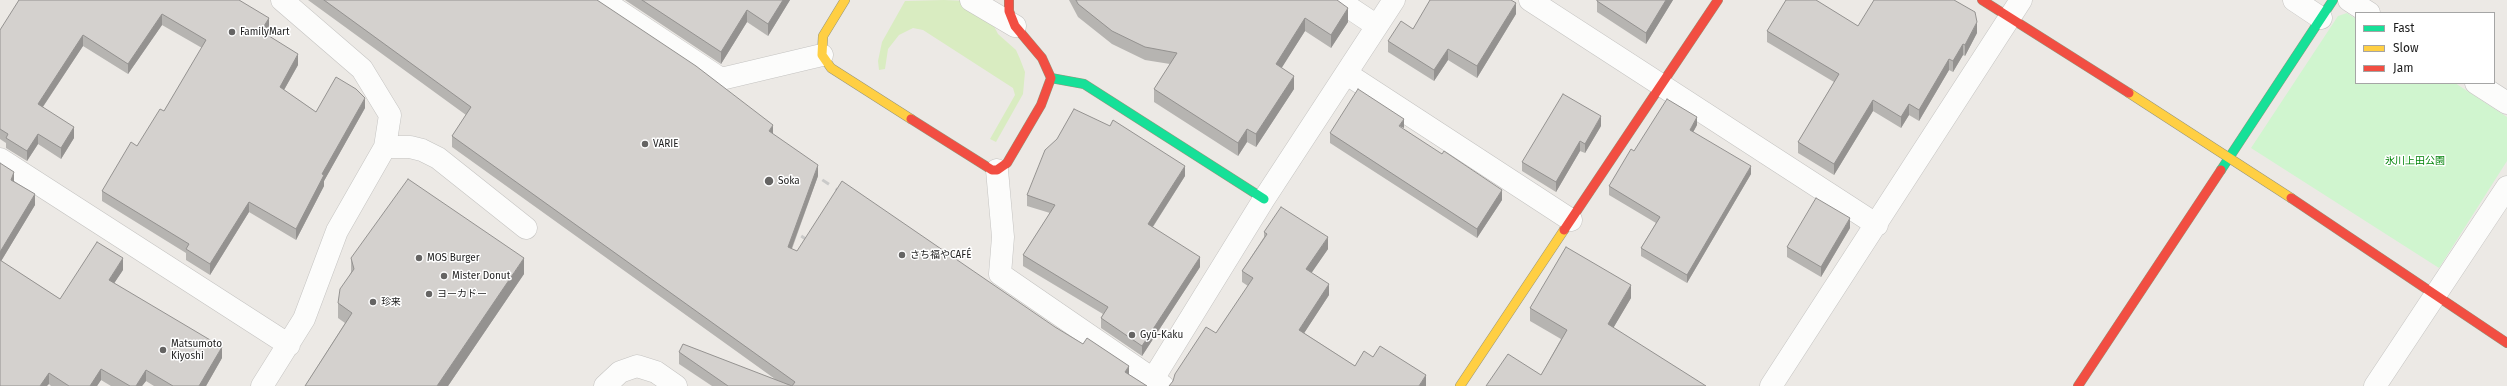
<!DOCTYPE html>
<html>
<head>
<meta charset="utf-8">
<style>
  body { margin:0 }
  #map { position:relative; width:2507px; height:386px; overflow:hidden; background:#ece9e5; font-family:"Fira Sans",sans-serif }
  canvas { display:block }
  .legend { position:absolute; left:2355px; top:12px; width:140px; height:72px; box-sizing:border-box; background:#fff; border:1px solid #a5a5a5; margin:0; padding:5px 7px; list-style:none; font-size:12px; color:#1d1d1d }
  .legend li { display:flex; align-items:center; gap:8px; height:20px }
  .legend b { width:20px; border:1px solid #a5a5a5 }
</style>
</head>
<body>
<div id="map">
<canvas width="2507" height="386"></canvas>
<ul class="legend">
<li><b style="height:5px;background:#16e098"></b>Fast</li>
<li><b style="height:5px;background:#ffcf43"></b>Slow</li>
<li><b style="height:5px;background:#f24e42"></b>Jam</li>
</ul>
</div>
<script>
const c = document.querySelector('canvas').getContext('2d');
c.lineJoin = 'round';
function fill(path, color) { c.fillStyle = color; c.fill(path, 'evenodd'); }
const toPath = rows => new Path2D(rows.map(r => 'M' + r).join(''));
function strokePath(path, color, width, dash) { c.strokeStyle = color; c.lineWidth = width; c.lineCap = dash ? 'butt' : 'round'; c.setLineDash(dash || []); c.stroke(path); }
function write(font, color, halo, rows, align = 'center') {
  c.font = font + ' "Fira Sans","Noto Sans JP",sans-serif'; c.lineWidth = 3; c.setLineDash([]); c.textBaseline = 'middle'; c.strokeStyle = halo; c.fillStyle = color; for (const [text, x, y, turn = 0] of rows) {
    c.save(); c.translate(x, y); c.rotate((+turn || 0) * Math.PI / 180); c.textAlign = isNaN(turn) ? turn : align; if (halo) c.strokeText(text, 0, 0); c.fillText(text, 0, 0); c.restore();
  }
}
fill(toPath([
  [944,0,965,1,994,26,998,34,1016,50,1020,59,1025,72,1023,94,996,142,990,139,1015,95,1013,88,923,30,913,28,899,35,888,49,885,69,879,70,878,61,882,42,905,1]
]), '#d9ecc1');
fill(toPath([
  [2347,13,2356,19,2356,83,2455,83,2507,117,2507,161,2439,268,2251,148,2338,16]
]), '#d0f5cf');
const street = toPath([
  [282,0,362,69,390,115,385,147],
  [602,0,721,79,822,55],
  [971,0,1015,26],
  [1338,0,1377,26],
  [1530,0,1877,225],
  [2294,0,2321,18],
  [2349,0,2369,13],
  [1347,74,1571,220],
  [2476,83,2507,103],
  [0,159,289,345],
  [997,170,1003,237,1000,274,1163,386],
  [1153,379,1264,199,1394,0],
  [262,386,304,319,337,231,385,147,410,147,422,150,438,158,526,228],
  [605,386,620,372,637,366,656,372,676,386],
  [1771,386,2021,0],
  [2375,386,2507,187]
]);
const fast = toPath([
  [1051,78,1084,84,1264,199],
  [2221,170,2333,0]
]);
const slow = toPath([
  [845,0,823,36,822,55,831,68,911,119],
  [2129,93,2291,198],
  [1460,386,1564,230]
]);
const jam = toPath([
  [1982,0,2129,93],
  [911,119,992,170,997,170,1007,163,1041,105,1051,78,1042,58,1015,26,1009,11,1009,0],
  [2291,198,2507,343],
  [1564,230,1718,0],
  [2078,386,2221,170]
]);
strokePath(street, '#c4c3c1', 23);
strokePath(fast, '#95957c', 10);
strokePath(slow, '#95957c', 10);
strokePath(jam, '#95957c', 10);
strokePath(street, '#fcfcfb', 22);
strokePath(fast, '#16e098', 9);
strokePath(slow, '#ffcf43', 9);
strokePath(jam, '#f24e42', 9);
strokePath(toPath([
  [809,171,845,195],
  [788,227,813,244]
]), '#cacac9', 3, [8, 8]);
fill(toPath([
  [239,0,269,28,266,34,298,65,284,90,316,112,365,108,324,181,324,186,296,240,249,212,210,275,186,260,186,253,102,201,102,191,137,146,164,111,202,48,162,25,128,74,83,46,43,107,74,138,61,159,38,144,27,161,6,148,6,143,0,139,0,30],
  [308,0,597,0,773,134,818,176,792,249,797,251,1055,327,1147,386,712,386,679,364,679,352,775,379,452,147,452,136,466,115],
  [625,0,790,0,768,36,747,22,721,64],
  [1069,0,1337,0,1348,22,1331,48,1305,31,1281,68,1294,89,1256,147,1247,142,1238,156,1154,102,1154,89,1170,64,1145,60,1112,44,1078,17],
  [1597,0,1673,0,1646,44,1597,12],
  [1516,14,1477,78,1448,60,1434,81,1388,52,1388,41,1413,29],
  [1858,26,1977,33,1965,56,1963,55,1953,72,1949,70,1919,121,1909,115,1901,128,1873,111,1834,175,1798,153,1798,142,1834,82,1767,42,1767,31],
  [1697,125,1693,132,1751,174,1687,283,1641,256,1641,248,1656,223,1609,195,1609,186,1634,151],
  [1601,126,1585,153,1580,151,1556,192,1522,171,1522,162],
  [1404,129,1502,200,1477,238,1330,143,1330,133],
  [0,163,14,181,35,205,1,261,60,299,123,270,114,283,222,358,206,386,154,386,146,381,142,386,111,386,101,380,97,386,51,386,49,384,0,386],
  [1185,176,1153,227,1200,267,1142,356,1101,328,1101,318,1103,314,1023,266,1023,255,1050,213,1027,206,1027,195],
  [1850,228,1821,277,1787,257,1787,247],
  [1264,232,1328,249,1311,273,1329,295,1304,333,1355,366,1373,357,1426,386,1216,333,1248,286,1242,282,1242,271,1264,237],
  [351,258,524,274,448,386,305,386,345,323,338,318,338,303,351,272],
  [1631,298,1613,328,1541,375,1561,339,1530,321,1530,308]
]), '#b6b4b1');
fill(toPath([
  [783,0,790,0,768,36,768,24],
  [1666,0,1673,0,1646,44,1646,33],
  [1516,3,1516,14,1477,78,1477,66],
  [1348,8,1348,22,1331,48,1331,35],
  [747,10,747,22,721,64,721,52],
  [162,14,162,25,128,74,128,64],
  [269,18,269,28,261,41,261,31],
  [1305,18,1305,31,1276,77,1276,64],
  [1977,22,1977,33,1965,56,1965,45],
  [83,35,83,46,38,114,38,104],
  [1963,44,1963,55,1953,72,1953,61],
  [1448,49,1448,60,1434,81,1434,70],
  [298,54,298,65,280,97,280,87],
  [1949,59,1949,70,1919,121,1919,110],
  [1294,76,1294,89,1256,147,1256,134],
  [365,98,365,108,324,181,324,186,296,240,296,229,322,174],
  [1873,100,1873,111,1834,175,1834,164],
  [1909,104,1909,115,1901,128,1901,117],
  [1601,116,1601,126,1585,153,1585,144],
  [1697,117,1697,125,1690,138,1690,130],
  [1404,119,1404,128,1399,126],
  [773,125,773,136,769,131],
  [74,127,74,138,61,159,61,148],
  [1247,129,1247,142,1238,156,1238,143],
  [38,134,38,144,27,161,27,151],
  [1580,141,1580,151,1556,192,1556,182],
  [818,165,818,176,788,258,788,247],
  [1185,166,1185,176,1148,234,1148,224],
  [1751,166,1751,174,1687,283,1687,275],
  [14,172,14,183,11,180],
  [1502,190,1502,200,1477,238,1477,229],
  [35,194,35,205,0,263,0,252],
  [249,202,249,212,210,275,210,264],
  [1850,218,1850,228,1821,277,1821,267],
  [1328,237,1328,249,1306,281,1306,269],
  [1200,257,1200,267,1142,356,1142,346],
  [123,258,123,270,109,291,109,280],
  [524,258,524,274,448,386,437,386],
  [1329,284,1329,295,1299,341,1299,330],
  [1631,285,1631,298,1608,337,1608,324],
  [222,347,222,358,206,386,199,386],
  [1129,366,1129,378,1125,372],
  [101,369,101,380,97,386,90,386],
  [146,370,146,381,142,386,136,386],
  [49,373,49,384,47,386,40,386],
  [1426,375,1426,386,1419,386]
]), '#949290');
const building = toPath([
  [19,0,239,0,269,18,261,31,298,54,280,87,316,112,336,77,356,89,365,98,322,174,324,175,296,229,249,202,210,264,186,249,189,244,102,191,131,142,137,146,160,109,164,111,206,40,162,14,128,64,83,35,38,104,74,127,61,148,38,134,27,151,6,138,8,134,0,129,0,30,19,0],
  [324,0,597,0,696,66,773,125,769,131,818,165,788,247,797,251,842,181,1055,327,1083,344,1087,338,1129,366,1125,372,1147,386,728,386,679,352,683,344,792,386,795,382,452,136,471,107,324,0],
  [642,0,783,0,768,24,747,10,721,52,642,0],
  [1076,0,1337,0,1348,8,1331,35,1305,18,1276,64,1294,76,1256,134,1247,129,1238,143,1154,89,1177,53,1145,47,1112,31,1078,4,1076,0],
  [1430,0,1511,0,1516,3,1477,66,1448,49,1434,70,1388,41,1401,21,1413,29,1430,0],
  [1597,0,1666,0,1646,33,1597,1,1597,0],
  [1786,0,1816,0,1858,26,1874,0,1954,0,1975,12,1977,22,1965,45,1963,44,1953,61,1949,59,1919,110,1909,104,1901,117,1873,100,1834,164,1798,142,1839,74,1767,31,1786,0],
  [1358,89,1404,119,1399,126,1442,154,1444,151,1502,190,1477,229,1330,133,1358,89],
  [1563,94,1601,116,1585,144,1580,141,1556,182,1522,162,1563,94],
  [1667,99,1697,117,1690,130,1751,166,1687,275,1641,248,1660,217,1609,186,1631,149,1634,151,1667,99],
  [1074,109,1110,126,1113,120,1185,166,1148,224,1200,257,1142,346,1101,318,1108,307,1023,255,1055,205,1027,195,1045,150,1057,139,1074,109],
  [0,163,14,172,11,180,35,194,0,252,0,163],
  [408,179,524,258,437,386,305,386,352,313,338,303,340,289,354,269,351,258,408,179],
  [1816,198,1850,218,1821,267,1787,247,1816,198],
  [1281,207,1328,237,1306,269,1329,284,1299,330,1355,366,1364,351,1373,357,1380,346,1426,375,1419,386,1169,386,1173,381,1175,374,1206,327,1216,333,1253,278,1242,271,1267,234,1264,232,1281,207],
  [97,242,123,258,109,280,222,347,199,386,173,386,146,370,136,386,130,386,101,369,90,386,69,386,49,373,40,386,0,386,0,260,60,299,97,242],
  [1566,247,1631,285,1608,324,1706,386,1486,386,1508,354,1541,375,1567,330,1530,308,1566,247]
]);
fill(building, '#d4d1ce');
strokePath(building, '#949290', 1);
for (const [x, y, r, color] of [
  [232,32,4,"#656463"],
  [645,144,4,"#656463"],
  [769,181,5,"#656463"],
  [902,255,4,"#656463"],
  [419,258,4,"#656463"],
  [444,276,4,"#656463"],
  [429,294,4,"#656463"],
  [373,302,4,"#656463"],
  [1132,335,4,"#656463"],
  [163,350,4,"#656463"]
]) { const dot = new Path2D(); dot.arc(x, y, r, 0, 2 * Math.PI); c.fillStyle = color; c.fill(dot); strokePath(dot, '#fff', 1.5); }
write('10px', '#1d1d1d', '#fff', [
  ["FamilyMart",240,32],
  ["VARIE",653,144],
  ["Soka",778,181],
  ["さち福やCAFÉ",910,255],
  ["MOS Burger",427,258],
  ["Mister Donut",452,276],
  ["ヨーカドー",437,294],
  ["珍来",381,302],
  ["Gyū-Kaku",1140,335],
  ["Matsumoto",171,344],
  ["Kiyoshi",171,356]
], 'left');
write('10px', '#028409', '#fff', [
  ["氷川上田公園",2415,161]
]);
</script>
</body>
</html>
